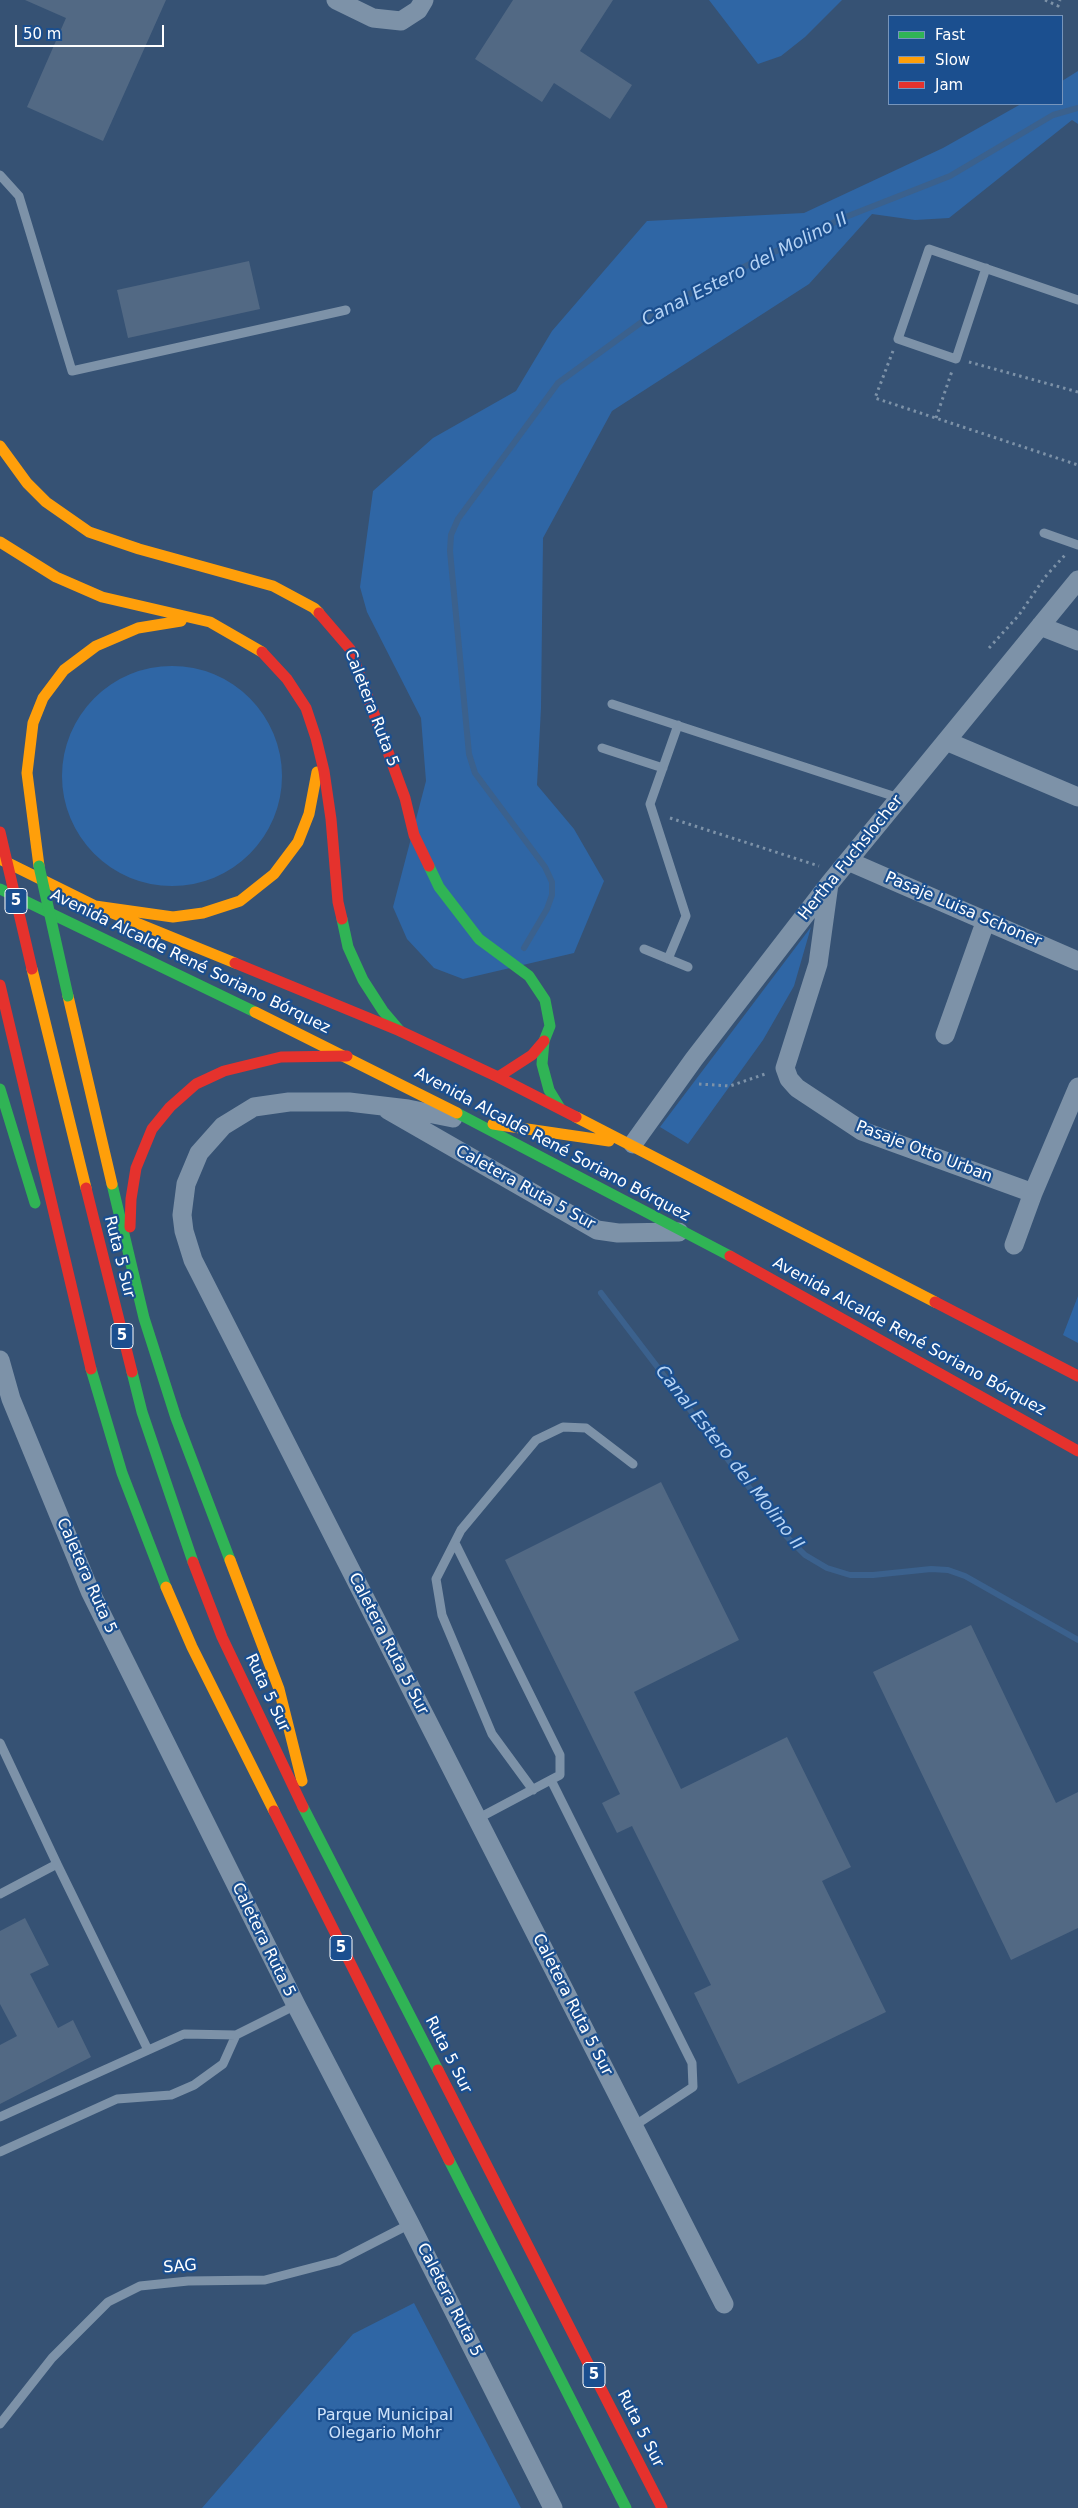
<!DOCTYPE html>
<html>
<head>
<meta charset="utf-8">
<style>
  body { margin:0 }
  #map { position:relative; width:1078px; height:2508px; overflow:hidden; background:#365274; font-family:"DejaVu Sans",sans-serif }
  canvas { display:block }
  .legend { position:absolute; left:888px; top:15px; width:175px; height:90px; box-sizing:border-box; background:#1b4f8f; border:1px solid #7695bc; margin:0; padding:6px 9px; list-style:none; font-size:15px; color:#fff }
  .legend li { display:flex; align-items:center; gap:10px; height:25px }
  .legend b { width:25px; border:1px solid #7695bc }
  .scale { position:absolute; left:15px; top:25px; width:149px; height:22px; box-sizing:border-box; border:2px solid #fff; border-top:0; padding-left:6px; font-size:15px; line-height:18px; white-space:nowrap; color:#fff; -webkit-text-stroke:4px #1b4f8f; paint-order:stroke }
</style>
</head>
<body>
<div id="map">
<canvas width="1078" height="2508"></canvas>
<ul class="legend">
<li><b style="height:6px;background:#30b455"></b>Fast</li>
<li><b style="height:6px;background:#ff9f0a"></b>Slow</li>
<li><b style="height:6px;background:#e5322d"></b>Jam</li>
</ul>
<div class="scale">50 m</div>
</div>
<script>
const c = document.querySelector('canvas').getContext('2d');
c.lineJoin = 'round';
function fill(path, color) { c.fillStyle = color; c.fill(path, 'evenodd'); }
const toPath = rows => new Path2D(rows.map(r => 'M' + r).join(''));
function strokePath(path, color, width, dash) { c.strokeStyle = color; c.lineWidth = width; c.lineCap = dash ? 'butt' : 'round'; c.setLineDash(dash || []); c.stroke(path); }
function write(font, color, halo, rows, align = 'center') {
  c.font = font + ' "DejaVu Sans",sans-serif'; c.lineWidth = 4.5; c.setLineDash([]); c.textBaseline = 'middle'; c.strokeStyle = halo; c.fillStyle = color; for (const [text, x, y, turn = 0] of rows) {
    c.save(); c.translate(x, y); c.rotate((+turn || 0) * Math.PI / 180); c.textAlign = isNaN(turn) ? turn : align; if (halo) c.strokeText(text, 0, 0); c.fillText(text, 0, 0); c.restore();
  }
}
fill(toPath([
  [709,0,842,0,805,37,781,56,758,64],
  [1078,71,1078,124,1072,120,949,218,915,220,872,214,809,284,612,411,543,538,541,708,537,785,574,829,604,881,574,953,463,979,434,968,407,939,393,907,426,781,421,718,367,612,360,587,373,491,433,438,516,391,552,331,647,221,804,213,943,148,1021,104,1062,104,1062,81],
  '62 776a110 110 0 1 1 220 0a110 110 0 1 1-220 0Z',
  [811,927,794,986,763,1040,688,1144,660,1127],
  [1078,1296,1078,1343,1063,1335],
  [414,2303,521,2508,202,2508,353,2334]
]), '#2f66a5');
strokePath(toPath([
  [524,948,547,909,552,895,552,882,545,867,475,773,469,754,450,551,451,535,458,519,558,383,650,316,677,300,843,218,950,176,1053,115,1078,108],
  [601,1293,787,1537,805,1555,827,1568,850,1575,873,1575,931,1569,948,1570,965,1576,1078,1640]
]), '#3b618d', 6);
fill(toPath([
  [25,0,166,0,103,141,27,107,66,18],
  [513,0,613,0,580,51,632,85,610,119,554,83,542,102,475,59],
  [249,261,260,309,128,338,117,290],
  [661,1482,739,1640,634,1692,681,1789,787,1737,851,1867,822,1881,886,2012,738,2084,694,1993,711,1985,632,1826,617,1833,602,1803,620,1794,505,1560],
  [971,1625,1056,1803,1078,1792,1078,1928,1011,1960,873,1672],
  [25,1918,49,1965,30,1974,58,2028,73,2020,91,2057,0,2104,0,2045,17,2036,0,2004,0,1931]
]), '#526984');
strokePath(toPath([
  [1045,0,1058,6,1060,0],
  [893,351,875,398,1078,465],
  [969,362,1078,392],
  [936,418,952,371],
  [989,648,1019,615,1045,577,1065,555],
  [670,818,819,866],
  [699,1084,730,1086,768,1073]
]), '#7d92a8', 3, [2.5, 4]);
strokePath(toPath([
  [0,175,19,196,72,371,346,310],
  [986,268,956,359,898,339,929,249,1078,300],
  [1044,533,1078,545],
  [612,704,899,798],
  [602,748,663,768],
  [644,949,688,967],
  [668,959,686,916,650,804,678,725],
  [455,1543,560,1755,560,1775,477,1819],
  [0,1743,57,1864,0,1894],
  [551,1780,692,2063,693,2087,634,2126],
  [533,1790,492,1734,442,1615,436,1579,461,1530,536,1440,563,1427,586,1428,633,1464],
  [57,1864,148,2050],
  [0,2117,184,2034,236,2035,296,2005],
  [0,2152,117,2099,171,2095,194,2085,223,2064,236,2035],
  [0,2424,52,2358,108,2302,140,2286,188,2281,265,2280,338,2261,410,2224]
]), '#7d92a8', 9);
strokePath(toPath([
  [336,0,373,18,401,21,418,10,424,0],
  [1040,626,1078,641],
  [946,741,1078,797],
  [848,861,1078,961],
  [829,884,818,964,785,1068,789,1079,797,1088,862,1131,1033,1193],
  [945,1035,986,920],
  [388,1110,597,1230,618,1233,679,1232],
  [453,1118,408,1109,349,1102,289,1102,254,1107,223,1126,199,1153,186,1184,182,1215,184,1231,193,1260,724,2304],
  [633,1144,694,1059,829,884,1078,580],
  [1014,1245,1033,1193,1078,1087],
  [0,1360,11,1399,90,1591,296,2005,410,2224,553,2508]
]), '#7d92a8', 19);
strokePath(toPath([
  [429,866,439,887,479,939,529,976,545,1000,550,1026,544,1041,542,1064,549,1090,560,1108],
  [0,889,255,1012],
  [342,919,348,947,363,980,383,1011,400,1031],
  [0,1089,35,1203],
  [457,1113,730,1256],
  [112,1184,144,1318,176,1418,230,1560],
  [91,1369,122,1473,166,1587],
  [132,1372,142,1412,193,1562],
  [303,1807,438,2070],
  [449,2160,626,2508]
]), '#30b455', 11);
strokePath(toPath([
  [0,446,27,483,46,502,89,532,139,549,273,586,314,608,319,613],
  [0,542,56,577,102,597,210,622,262,652],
  [0,859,95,906,235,963],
  [39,866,27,773,33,723,43,698,64,670,96,646,138,628,181,621],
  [95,906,173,917,203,913,240,901,274,874,298,842,309,814,317,772],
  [32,969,86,1188],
  [68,996,112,1184],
  [255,1012,457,1113],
  [576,1117,935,1302],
  [493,1124,609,1141],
  [230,1560,279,1689,302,1781],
  [166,1587,192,1647,274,1811]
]), '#ff9f0a', 11);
strokePath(toPath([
  [319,613,350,649,405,798,414,835,429,866],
  [262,652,287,679,306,708,316,738,324,771,331,819,338,902,342,919],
  [235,963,400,1031,498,1077,576,1117],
  [0,985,91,1369],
  [498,1077,532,1055,544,1041],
  [86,1188,132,1372],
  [130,1227,131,1199,136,1168,152,1129,170,1107,196,1084,224,1071,281,1057,347,1056],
  [730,1256,1078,1451],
  [935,1302,1078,1376],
  [193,1562,222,1637,303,1807],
  [274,1811,449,2160],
  [438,2070,662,2508]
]), '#e5322d', 11);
strokePath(toPath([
  [39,866,68,996]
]), '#30b455', 11);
strokePath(toPath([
  [0,832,32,969]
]), '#e5322d', 11);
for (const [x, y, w] of [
  [16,901,22],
  [122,1336,22],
  [341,1948,22],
  [594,2375,22]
]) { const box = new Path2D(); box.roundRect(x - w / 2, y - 12.5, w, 25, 4); c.fillStyle = '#1b4f8f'; c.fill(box); strokePath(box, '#fff', 1); }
write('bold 15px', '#fff', null, [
  ["5",16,901],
  ["5",122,1336],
  ["5",341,1948],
  ["5",594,2375]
]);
write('16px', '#fff', '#1b4f8f', [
  ["Caletera Ruta 5",371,708,69],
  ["Hertha Fuchslocher",851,858,-51],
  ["Pasaje Luisa Schoner",963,910,23],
  ["Avenida Alcalde René Soriano Bórquez",190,962,26],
  ["Avenida Alcalde René Soriano Bórquez",552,1145,28],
  ["Pasaje Otto Urban",924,1152,21],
  ["Caletera Ruta 5 Sur",525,1188,29],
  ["Ruta 5 Sur",119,1257,76],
  ["Avenida Alcalde René Soriano Bórquez",909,1337,29],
  ["Caletera Ruta 5",86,1576,66],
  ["Caletera Ruta 5 Sur",388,1644,63],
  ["Ruta 5 Sur",267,1693,65],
  ["Caletera Ruta 5",263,1940,64],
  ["Caletera Ruta 5 Sur",572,2005,63],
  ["Ruta 5 Sur",448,2055,63],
  ["SAG",180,2267,-5],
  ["Caletera Ruta 5",449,2300,63],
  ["Ruta 5 Sur",640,2429,63]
]);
write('16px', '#cfe3fa', '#1b4f8f', [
  ["Parque Municipal",385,2416],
  ["Olegario Mohr",385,2434]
]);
write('italic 18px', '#b5d3f5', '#1b4f8f', [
  ["Canal Estero del Molino II",745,270,-27],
  ["Canal Estero del Molino II",729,1458,52]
]);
</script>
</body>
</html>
